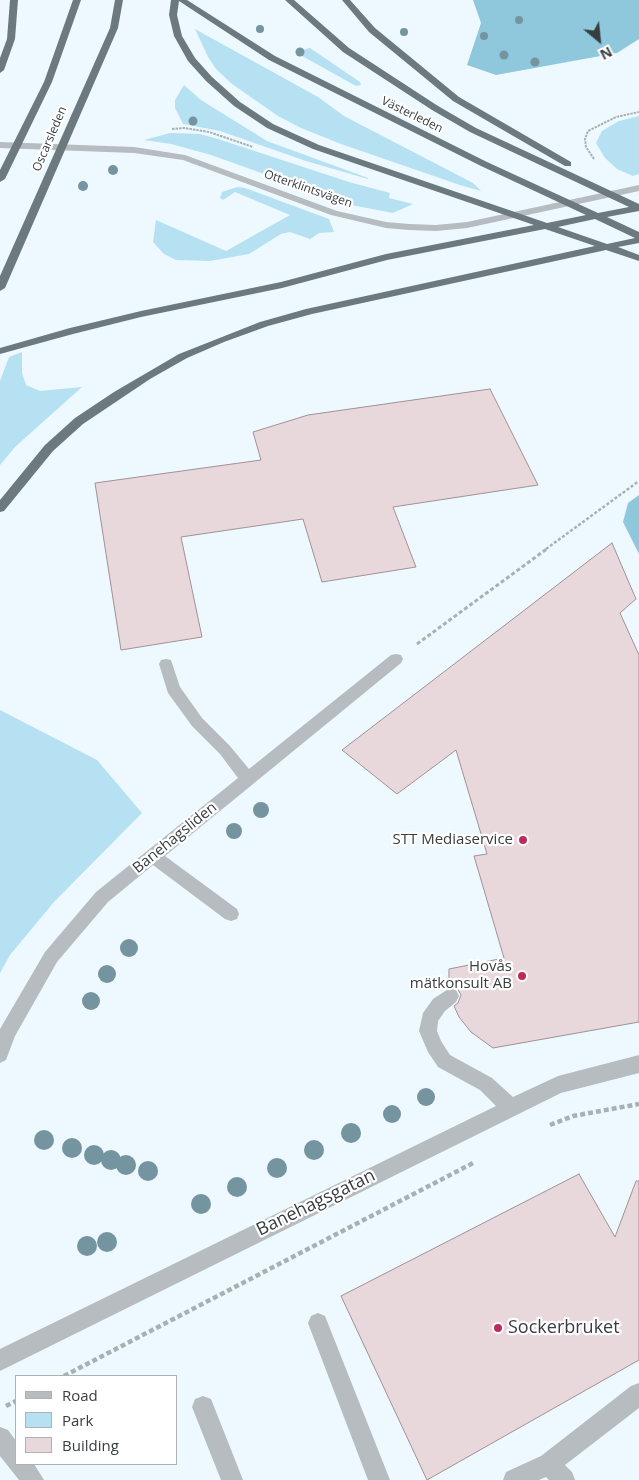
<!DOCTYPE html>
<html>
<head>
<meta charset="utf-8">
<style>
  body { margin:0 }
  #map { position:relative; width:639px; height:1480px; overflow:hidden; background:#edf9fe; font-family:"Open Sans",sans-serif }
  canvas { display:block }
  .legend { position:absolute; left:15px; top:1375px; width:162px; height:90px; box-sizing:border-box; background:#fff; border:1px solid #afb2b3; margin:0; padding:6px 9px; list-style:none; font-size:15px; color:#383e40 }
  .legend li { display:flex; align-items:center; gap:10px; height:25px }
  .legend b { width:25px; border:1px solid #afb2b3 }
  .north { position:absolute; left:574px; top:15px; width:50px; height:50px; -webkit-text-stroke:4px #fff; paint-order:stroke; rotate:152deg; font-size:14px; font-weight:700; line-height:20px; text-align:center; color:#383e40 }
  .north::after { content:''; display:block; margin:auto; width:18px; height:22px; background:#383e40; clip-path:polygon(50% 0,100% 100%,50% 72%,0 100%) }
</style>
</head>
<body>
<div id="map">
<canvas width="639" height="1480"></canvas>
<ul class="legend">
<li><b style="height:6px;background:#b6bcbf"></b>Road</li>
<li><b style="height:14px;background:#b6e1f2"></b>Park</li>
<li><b style="height:14px;background:#e8d8db"></b>Building</li>
</ul>
<div class="north">N</div>
</div>
<script>
const c = document.querySelector('canvas').getContext('2d');
c.lineJoin = 'round';
function fill(path, color) { c.fillStyle = color; c.fill(path, 'evenodd'); }
const toPath = rows => new Path2D(rows.map(r => 'M' + r).join(''));
function strokePath(path, color, width, dash) { c.strokeStyle = color; c.lineWidth = width; c.lineCap = dash ? 'butt' : 'round'; c.setLineDash(dash || []); c.stroke(path); }
function write(font, color, halo, rows, align = 'center') {
  c.font = font + ' "Open Sans",sans-serif'; c.lineWidth = 4.5; c.setLineDash([]); c.textBaseline = 'middle'; c.strokeStyle = halo; c.fillStyle = color; for (const [text, x, y, turn = 0] of rows) {
    c.save(); c.translate(x, y); c.rotate((+turn || 0) * Math.PI / 180); c.textAlign = isNaN(turn) ? turn : align; if (halo) c.strokeText(text, 0, 0); c.fillText(text, 0, 0); c.restore();
  }
}
fill(toPath([
  [195,29,318,97,344,116,473,183,481,191,460,185,341,144,301,128,278,116,232,84,216,69,208,57],
  [310,48,360,82,361,85,356,86,295,52],
  [184,85,201,100,267,141,368,178,368,179,306,161,220,131,183,124,175,108,175,100],
  [639,116,639,174,633,176,617,169,605,158,596,143,602,131,619,121],
  [170,133,200,134,215,138,349,182,390,193,389,198,413,204,393,213,351,205,211,155,171,144,144,140],
  [237,187,245,188,329,219,334,232,319,233,310,239,290,232,281,234,249,254,210,261,176,260,164,254,153,242,156,220,226,251,290,215,235,192,223,200,220,198,222,192],
  [22,352,22,373,26,385,40,391,82,387,15,447,0,465,0,381,9,357],
  [0,710,97,760,142,813,54,902,10,955,0,973]
]), '#b6e1f2');
fill(toPath([
  [473,0,639,0,639,39,617,53,496,75,467,65,481,23],
  [639,495,639,554,623,522,628,503]
]), '#8fc7dd');
const building = toPath([
  [490,389,538,485,393,507,416,567,322,582,303,519,181,537,202,637,121,650,95,483,261,460,253,432,308,415,490,389],
  [612,543,636,599,620,613,639,655,639,1022,493,1048,471,1032,459,1017,454,1006,458,1003,461,995,457,988,449,987,449,969,504,958,474,856,487,854,456,750,397,794,342,750,612,543],
  [579,1174,615,1237,636,1181,639,1181,639,1360,427,1480,341,1296,579,1174]
]);
fill(building, '#e8d8db');
strokePath(building, '#a09194', 1);
strokePath(toPath([
  [172,129,184,128,209,132,253,147],
  [594,159,586,147,585,139,588,131,616,117,639,112]
]), '#a7b1b4', 2, [2.5, 1]);
strokePath(toPath([
  [546,549,639,481]
]), '#a7b1b4', 2.5, [3, 2]);
strokePath(toPath([
  [417,644,548,548]
]), '#a7b1b4', 3, [4, 2.5]);
strokePath(toPath([
  [550,1125,573,1116,639,1104],
  [64,1376,475,1162],
  [6,1406,16,1401]
]), '#a7b1b4', 4.5, [5, 3]);
fill(toPath([
  [0,142,134,147,185,155,337,211,386,222,409,224,436,225,467,222,639,185,639,191,467,228,436,231,409,230,386,228,331,215,183,160,134,153,0,148,0,142],
  [396,654,401,655,403,659,401,663,165,856,237,909,239,914,237,919,231,921,225,919,153,865,108,902,57,962,15,1036,6,1060,0,1063,0,1029,45,952,96,892,238,778,220,754,192,726,168,693,159,664,161,660,166,659,171,660,180,687,202,718,230,746,249,769,391,655,396,654],
  [450,988,456,990,459,996,456,1002,445,1011,438,1021,437,1031,441,1041,450,1055,492,1078,513,1097,558,1076,639,1055,639,1073,561,1093,0,1371,0,1349,496,1106,480,1090,438,1067,428,1052,419,1031,423,1013,433,999,450,988],
  [318,1313,325,1316,390,1480,368,1480,308,1323,311,1316,318,1313],
  [639,1383,639,1408,565,1465,572,1472,575,1480,549,1480,546,1477,539,1480,503,1480,506,1472,541,1456,631,1386,639,1383],
  [203,1396,211,1399,243,1480,221,1480,192,1407,195,1399,203,1396],
  [0,1427,8,1430,16,1441,16,1464,34,1464,44,1480,19,1480,0,1456,0,1427]
]), '#b6bcbf');
fill(toPath([
  [10,0,18,0,15,39,4,70,0,73,0,58,7,39,10,0],
  [73,0,81,0,52,82,5,179,0,182,0,170,44,82,73,0],
  [115,0,123,0,118,28,5,288,0,291,0,276,110,28,115,0],
  [171,0,187,0,275,56,487,162,598,213,629,207,470,132,432,110,343,52,285,0,294,0,349,48,438,106,476,128,639,204,639,211,607,217,639,232,639,243,618,247,639,255,639,261,606,250,312,314,268,326,224,342,187,358,150,379,83,424,53,451,4,511,0,512,0,500,45,445,75,418,114,392,179,354,260,322,306,309,595,246,545,229,387,260,282,288,141,317,73,334,0,354,0,348,70,328,141,311,281,282,386,254,534,225,313,149,267,128,234,106,206,81,188,61,174,36,169,15,171,0],
  [179,1,269,60,481,166,586,215,547,223,319,145,273,124,240,102,212,77,195,58,182,36,177,15,179,1],
  [595,219,635,238,607,244,558,227,595,219],
  [342,0,350,0,375,28,459,97,571,162,571,166,565,166,453,101,369,32,342,0]
]), '#6c797f');
c.fillStyle = '#74949f';
for (const [x, y, r] of [
  [519,20,4],
  [260,29,4],
  [404,32,4],
  [484,36,4],
  [300,52,4.5],
  [504,55,4.5],
  [535,62,4.5],
  [193,121,4.5],
  [113,170,5],
  [83,186,5],
  [261,810,8],
  [234,831,8],
  [129,948,9],
  [107,974,9],
  [91,1001,9],
  [426,1097,9],
  [392,1114,9],
  [351,1133,10],
  [44,1140,10],
  [72,1148,10],
  [314,1150,10],
  [94,1155,10],
  [111,1160,10],
  [126,1165,10],
  [277,1168,10],
  [148,1171,10],
  [237,1187,10],
  [201,1204,10],
  [107,1242,10],
  [87,1246,10]
]) { c.beginPath(); c.arc(x, y, r, 0, 2 * Math.PI); c.fill(); }
for (const [x, y, r, color] of [
  [523,840,5,"#ba2c5d"],
  [522,976,5,"#ba2c5d"],
  [498,1328,5,"#ba2c5d"]
]) { const dot = new Path2D(); dot.arc(x, y, r, 0, 2 * Math.PI); c.fillStyle = color; c.fill(dot); strokePath(dot, '#fff', 2); }
write('12px', '#383e40', '#fff', [
  ["Västerleden",412,115,26],
  ["Oscarsleden",50,139,-67],
  ["Otterklintsvägen",308,189,19]
]);
write('15px', '#383e40', '#fff', [
  ["Banehagsliden",175,838,-39]
]);
write('15px', '#383e40', '#fff', [
  ["STT Mediaservice",513,840],
  ["Hovås",512,967],
  ["mätkonsult AB",512,984]
], 'right');
write('18px', '#383e40', '#fff', [
  ["Banehagsgatan",316,1203,-26]
]);
write('18px', '#383e40', '#fff', [
  ["Sockerbruket",508,1328]
], 'left');
</script>
</body>
</html>
